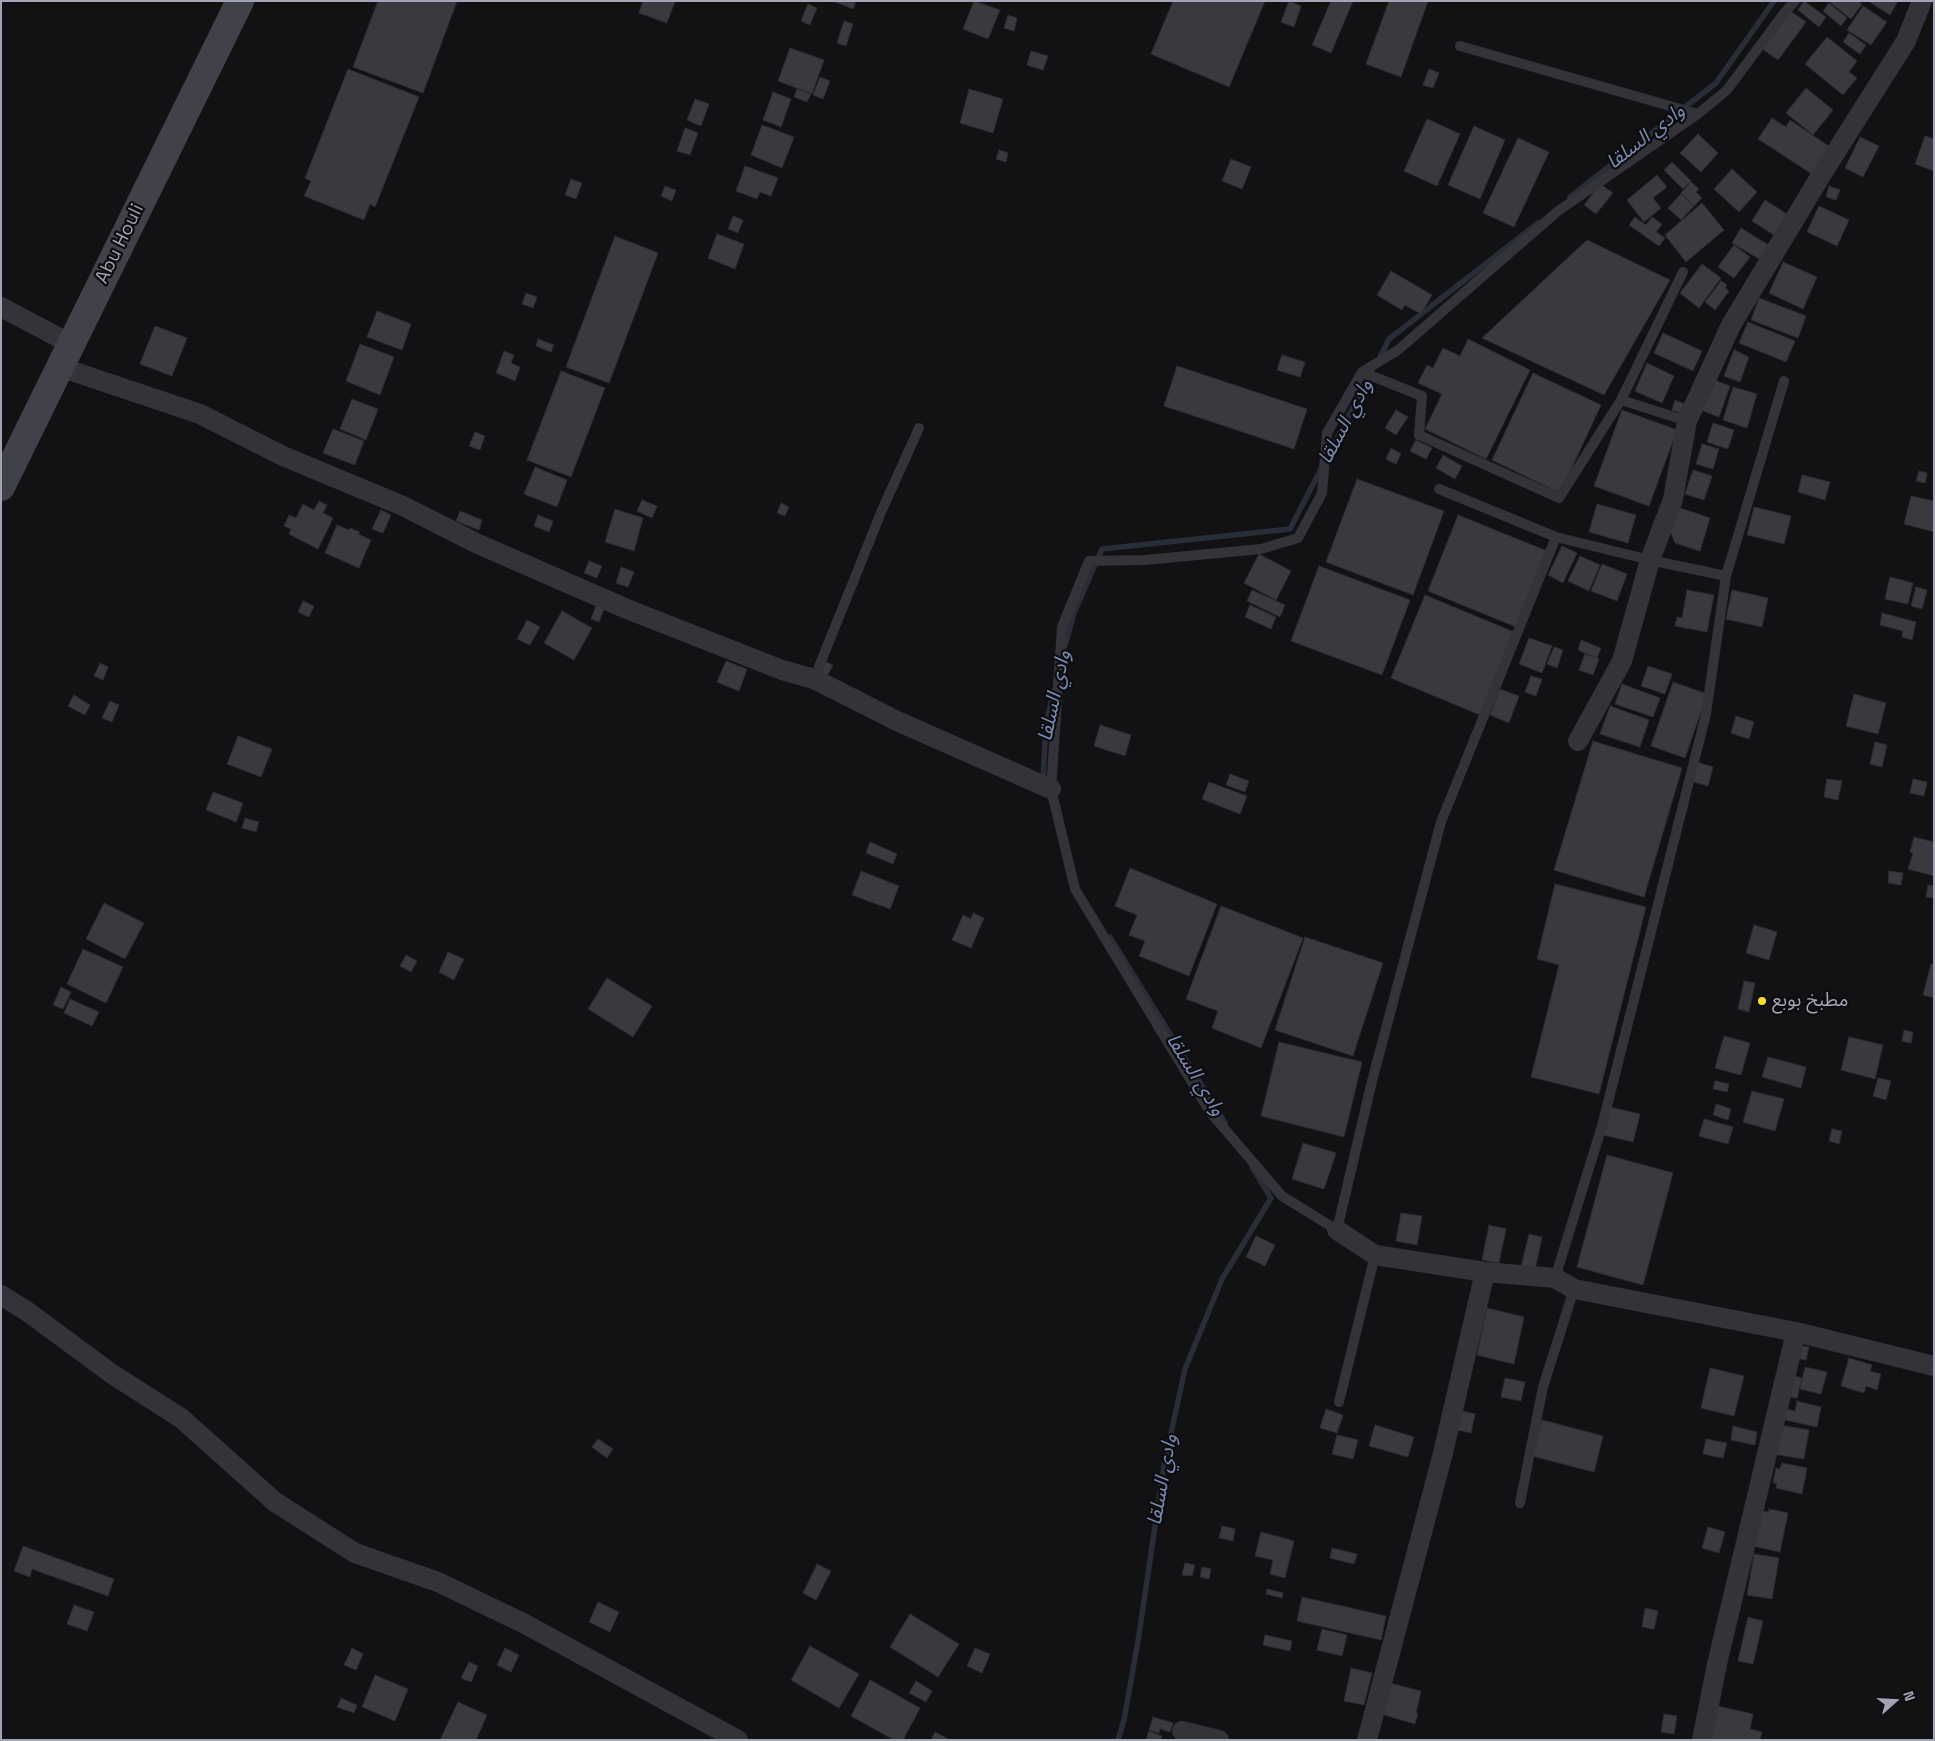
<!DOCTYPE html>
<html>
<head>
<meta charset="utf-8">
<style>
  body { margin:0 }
  #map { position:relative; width:1935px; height:1741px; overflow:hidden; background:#121214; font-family:"Space Grotesk",sans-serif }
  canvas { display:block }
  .frame { position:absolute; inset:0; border:2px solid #a3a5b5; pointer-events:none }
  .north { position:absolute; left:1870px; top:1676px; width:50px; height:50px; -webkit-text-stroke:4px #0d0d0f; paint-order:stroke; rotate:71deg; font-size:14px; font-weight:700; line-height:20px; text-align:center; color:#a3a5b5 }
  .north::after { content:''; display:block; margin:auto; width:18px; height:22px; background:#a3a5b5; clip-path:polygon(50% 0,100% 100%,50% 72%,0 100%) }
</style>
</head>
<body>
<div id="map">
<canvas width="1935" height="1741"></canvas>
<div class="frame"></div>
<div class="north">N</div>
</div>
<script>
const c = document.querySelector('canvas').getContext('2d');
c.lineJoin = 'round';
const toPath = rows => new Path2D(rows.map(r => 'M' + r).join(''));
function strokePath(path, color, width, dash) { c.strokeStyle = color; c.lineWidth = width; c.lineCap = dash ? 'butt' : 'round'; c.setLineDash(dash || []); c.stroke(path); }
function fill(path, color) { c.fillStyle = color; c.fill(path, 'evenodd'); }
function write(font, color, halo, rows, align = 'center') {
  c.font = font + ' "Space Grotesk","Noto Sans Arabic",sans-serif'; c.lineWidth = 4.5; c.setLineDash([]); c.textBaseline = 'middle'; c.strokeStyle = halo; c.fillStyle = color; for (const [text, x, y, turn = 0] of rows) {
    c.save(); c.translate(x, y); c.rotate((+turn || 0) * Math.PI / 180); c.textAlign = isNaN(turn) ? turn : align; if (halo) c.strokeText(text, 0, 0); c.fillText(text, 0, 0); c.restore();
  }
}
strokePath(toPath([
  [1570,197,1716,83,1774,1],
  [1378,361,1389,339,1538,223],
  [1328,456,1371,373],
  [1065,646,1074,613,1102,549,1290,529,1321,469],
  [1043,780,1046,723,1054,691],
  [1110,937,1225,1123],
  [1118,1740,1124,1720,1138,1641,1164,1466,1185,1369,1222,1279,1271,1198,1252,1167]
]), '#282d38', 5.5);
const building = toPath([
  [378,1,457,1,423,93,353,67,378,1],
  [643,1,675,1,667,23,639,13,643,1],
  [833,1,856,1,853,9,833,1],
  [974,1,1000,10,988,39,963,29,974,1],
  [1173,1,1265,1,1229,87,1151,54,1173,1],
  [1289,1,1301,6,1294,27,1281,22,1289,1],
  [1331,1,1353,1,1331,53,1312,45,1331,1],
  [1389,1,1428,1,1401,77,1366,64,1389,1],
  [1804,1,1826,17,1819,27,1798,10,1804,1],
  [1832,1,1858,1,1862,4,1851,19,1831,3,1832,1],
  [1868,1,1898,1,1890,15,1868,1],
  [1829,3,1847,18,1841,26,1823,11,1829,3],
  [808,4,817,8,810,25,801,21,808,4],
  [1863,6,1887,22,1871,45,1847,30,1863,6],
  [1789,10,1806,22,1778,60,1761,48,1789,10],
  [1008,15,1017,18,1014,31,1004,28,1008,15],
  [844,21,853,24,846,46,837,43,844,21],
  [1849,33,1866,45,1860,54,1843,42,1849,33],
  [1827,37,1857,61,1849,72,1857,78,1843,95,1805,64,1827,37],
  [790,48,824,60,812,94,778,81,790,48],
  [1031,51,1048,56,1043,70,1027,65,1031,51],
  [348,69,419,97,375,207,370,204,364,220,304,196,311,181,305,178,348,69],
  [1429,69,1439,73,1433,88,1423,85,1429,69],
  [820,77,830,81,823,99,813,95,820,77],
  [1806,88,1833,110,1813,135,1786,113,1806,88],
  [797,89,811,94,807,102,794,97,797,89],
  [969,89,1003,99,993,133,960,123,969,89],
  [773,92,791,99,781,127,763,120,773,92],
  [695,99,709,104,701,126,687,120,695,99],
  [1772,118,1786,127,1790,120,1830,147,1812,174,1758,139,1772,118],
  [1427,119,1460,134,1437,186,1404,171,1427,119],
  [762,125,794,137,782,168,751,155,762,125],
  [1474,126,1505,140,1480,199,1448,185,1474,126],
  [685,128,698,133,690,155,677,151,685,128],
  [1698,134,1718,153,1701,172,1680,153,1698,134],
  [1925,136,1934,139,1934,171,1915,164,1925,136],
  [1860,137,1879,146,1863,177,1845,168,1860,137],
  [1518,138,1549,152,1514,227,1483,213,1518,138],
  [999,150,1008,153,1006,162,996,159,999,150],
  [1231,159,1251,167,1242,189,1222,181,1231,159],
  [1672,162,1691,181,1683,189,1664,170,1672,162],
  [745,166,778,178,771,196,760,192,757,199,736,191,745,166],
  [1732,169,1757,192,1739,212,1714,189,1732,169],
  [1657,175,1667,187,1653,198,1661,208,1644,222,1627,200,1657,175],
  [571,179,582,183,576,199,565,195,571,179],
  [1691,182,1699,189,1696,192,1702,198,1694,206,1681,193,1691,182],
  [1600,184,1613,193,1596,214,1584,205,1600,184],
  [665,186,676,190,672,201,661,196,665,186],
  [1829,186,1840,190,1836,200,1826,197,1829,186],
  [1681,194,1694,206,1681,220,1668,208,1681,194],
  [1765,200,1787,214,1774,235,1752,221,1765,200],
  [1702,203,1724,230,1686,262,1665,235,1702,203],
  [1819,206,1849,220,1837,246,1807,232,1819,206],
  [733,216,743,220,738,233,728,229,733,216],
  [1635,217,1646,225,1652,217,1662,224,1656,232,1665,238,1659,246,1629,225,1635,217],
  [1741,228,1770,246,1761,260,1732,243,1741,228],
  [717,234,744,244,735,269,708,258,717,234],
  [615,236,658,253,609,383,566,367,615,236],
  [1587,240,1670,280,1604,395,1482,338,1587,240],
  [1734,245,1750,257,1734,278,1718,267,1734,245],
  [1783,262,1817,277,1803,309,1769,293,1783,262],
  [1702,264,1721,278,1699,308,1680,293,1702,264],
  [1391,271,1432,295,1421,314,1405,305,1402,310,1377,295,1391,271],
  [1721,281,1727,285,1725,288,1729,291,1715,310,1705,302,1721,281],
  [526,293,537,297,533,308,522,304,526,293],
  [1759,298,1806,316,1798,338,1751,320,1759,298],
  [377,311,411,324,402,350,367,337,377,311],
  [1748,322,1795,341,1786,362,1739,343,1748,322],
  [155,326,187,338,172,376,140,364,155,326],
  [1663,333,1702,351,1693,371,1654,353,1663,333],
  [538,339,554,345,551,352,536,346,538,339],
  [1468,339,1530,370,1486,459,1425,429,1442,394,1418,383,1427,365,1433,368,1443,348,1460,356,1468,339],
  [360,344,394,357,380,395,346,381,360,344],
  [1734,350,1749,357,1740,382,1724,376,1734,350],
  [504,351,514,355,511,363,520,367,515,381,496,373,504,351],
  [1282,355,1305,362,1300,377,1277,370,1282,355],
  [1647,363,1674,376,1662,403,1635,391,1647,363],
  [1177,366,1307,409,1294,449,1164,406,1177,366],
  [561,371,605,388,571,477,527,460,561,371],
  [1533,373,1601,405,1560,493,1492,460,1533,373],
  [1709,378,1730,386,1719,417,1698,409,1709,378],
  [1733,387,1757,394,1747,428,1723,420,1733,387],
  [352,399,378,409,366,440,340,429,352,399],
  [1675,400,1690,406,1686,415,1672,410,1675,400],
  [1396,410,1408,417,1396,435,1385,428,1396,410],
  [1622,410,1677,430,1649,506,1594,486,1622,410],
  [1713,423,1734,430,1728,449,1707,442,1713,423],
  [333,429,364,441,355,465,323,453,333,429],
  [475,432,485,436,480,450,469,446,475,432],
  [1416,440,1432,448,1426,459,1410,451,1416,440],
  [1702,444,1719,449,1713,469,1696,464,1702,444],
  [1391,448,1401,454,1396,464,1386,459,1391,448],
  [1443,455,1462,466,1455,479,1436,468,1443,455],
  [535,467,567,480,557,507,524,494,535,467],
  [1693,470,1712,476,1704,500,1685,494,1693,470],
  [1919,471,1927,473,1925,483,1916,481,1919,471],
  [1802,475,1830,482,1825,500,1798,492,1802,475],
  [1357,479,1444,511,1413,595,1326,562,1357,479],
  [1911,496,1934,501,1934,532,1904,524,1911,496],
  [642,500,657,506,652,518,637,511,642,500],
  [319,501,327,505,323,513,333,518,318,549,289,534,291,529,284,526,289,515,296,518,303,504,314,510,319,501],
  [781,503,789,507,785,516,777,513,781,503],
  [1597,504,1636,515,1628,543,1589,532,1597,504],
  [1677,507,1710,518,1700,551,1675,543,1670,531,1677,507],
  [1754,507,1791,516,1784,544,1747,535,1754,507],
  [615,509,643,518,634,551,605,542,615,509],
  [381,510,391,515,383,533,372,529,381,510],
  [460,511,482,520,479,530,456,521,460,511],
  [538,515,553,521,549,532,534,526,538,515],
  [1458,515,1547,551,1516,627,1428,591,1458,515],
  [337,525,349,530,350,528,360,532,358,534,371,540,359,568,325,553,337,525],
  [1562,546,1577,553,1563,583,1548,575,1562,546],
  [1259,554,1291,571,1276,600,1244,583,1259,554],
  [1580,556,1600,565,1589,591,1568,581,1580,556],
  [589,561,602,566,597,578,584,573,589,561],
  [1602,564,1627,574,1617,601,1591,591,1602,564],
  [1319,566,1410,600,1382,675,1291,641,1319,566],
  [621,567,634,572,628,587,616,583,621,567],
  [1890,577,1913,583,1908,604,1885,599,1890,577],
  [1916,587,1927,590,1922,609,1911,606,1916,587],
  [1252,590,1285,605,1280,617,1247,601,1252,590],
  [1687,590,1714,595,1707,632,1675,626,1677,617,1682,618,1687,590],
  [1732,590,1768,598,1762,627,1726,619,1732,590],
  [1425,595,1514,632,1480,715,1391,678,1425,595],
  [303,601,314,606,309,617,298,612,303,601],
  [1250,605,1276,617,1271,629,1245,617,1250,605],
  [596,606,604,609,599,622,591,619,596,606],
  [562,611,592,628,574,660,544,643,562,611],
  [1882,613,1916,622,1912,640,1902,637,1903,631,1880,625,1882,613],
  [527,620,540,627,530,645,517,639,527,620],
  [1529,638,1552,646,1542,673,1519,664,1529,638],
  [1581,640,1601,648,1597,658,1578,650,1581,640],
  [1554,647,1563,650,1557,668,1547,664,1554,647],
  [1585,654,1599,659,1593,675,1579,670,1585,654],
  [726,661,747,669,739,691,717,682,726,661],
  [826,662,833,665,826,678,819,675,826,662],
  [100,663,108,667,103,680,94,676,100,663],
  [1648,666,1672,674,1665,694,1641,686,1648,666],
  [1531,676,1542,679,1536,696,1525,692,1531,676],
  [1673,682,1707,694,1685,758,1651,746,1673,682],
  [1622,684,1660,698,1653,717,1615,704,1622,684],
  [1500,689,1519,696,1509,723,1490,715,1500,689],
  [1854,694,1886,703,1878,734,1846,726,1854,694],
  [74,695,90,705,85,715,68,706,74,695],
  [110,701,119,705,112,722,102,718,110,701],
  [1610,706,1649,720,1640,747,1600,734,1610,706],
  [1736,716,1754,722,1749,739,1731,733,1736,716],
  [1100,725,1131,735,1125,756,1094,746,1100,725],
  [238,736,272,749,261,777,227,764,238,736],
  [1593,741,1682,768,1644,897,1554,870,1593,741],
  [1875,742,1887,745,1882,767,1870,764,1875,742],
  [1696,762,1713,767,1708,786,1690,781,1696,762],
  [1230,774,1249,781,1245,792,1226,785,1230,774],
  [1827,779,1842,781,1838,800,1824,797,1827,779],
  [1913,779,1927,782,1924,796,1910,793,1913,779],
  [1209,782,1247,796,1240,814,1202,799,1209,782],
  [213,792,243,803,236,822,206,810,213,792],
  [245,818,259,822,256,832,242,828,245,818],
  [1914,837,1934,842,1934,876,1908,869,1913,853,1910,852,1914,837],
  [870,842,897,854,893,864,866,853,870,842],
  [1130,868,1217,904,1189,976,1139,956,1145,941,1129,935,1137,915,1115,906,1130,868],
  [861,871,899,886,890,909,852,895,861,871],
  [1889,871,1903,873,1901,885,1888,883,1889,871],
  [1555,884,1646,907,1599,1094,1531,1077,1559,965,1537,959,1555,884],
  [1928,885,1934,886,1934,898,1926,897,1928,885],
  [104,903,144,923,125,959,86,939,104,903],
  [1221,906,1303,938,1261,1048,1212,1028,1218,1011,1186,999,1221,906],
  [973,913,984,918,971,948,952,940,963,915,971,919,973,913],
  [1754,925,1777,932,1769,960,1746,953,1754,925],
  [1305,937,1383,963,1353,1056,1275,1030,1305,937],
  [83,949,123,967,106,1003,67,984,83,949],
  [448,952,464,959,454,980,439,972,448,952],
  [406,955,417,961,411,972,400,966,406,955],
  [1931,964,1934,964,1934,998,1923,995,1931,964],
  [607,978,652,1006,633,1037,588,1009,607,978],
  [1744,981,1755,983,1749,1012,1738,1009,1744,981],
  [61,987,71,992,63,1009,53,1005,61,987],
  [70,999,99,1012,92,1026,64,1013,70,999],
  [1904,1030,1913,1032,1911,1043,1902,1041,1904,1030],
  [1724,1036,1750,1043,1741,1075,1715,1068,1724,1036],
  [1849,1037,1883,1045,1875,1079,1841,1070,1849,1037],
  [1279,1042,1362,1062,1344,1137,1261,1116,1279,1042],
  [1768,1057,1806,1067,1801,1088,1762,1077,1768,1057],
  [1878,1078,1891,1081,1886,1100,1873,1096,1878,1078],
  [1715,1081,1729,1084,1727,1092,1713,1089,1715,1081],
  [1752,1091,1784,1099,1775,1131,1743,1122,1752,1091],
  [1716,1104,1731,1109,1728,1120,1713,1115,1716,1104],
  [1609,1107,1640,1114,1633,1142,1603,1135,1609,1107],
  [1704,1119,1733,1127,1728,1144,1699,1136,1704,1119],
  [1832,1129,1842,1131,1839,1144,1829,1141,1832,1129],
  [1303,1143,1336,1153,1324,1189,1292,1179,1303,1143],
  [1607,1155,1673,1173,1643,1285,1577,1267,1607,1155],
  [1401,1213,1422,1216,1417,1245,1396,1241,1401,1213],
  [1489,1225,1506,1229,1499,1263,1482,1260,1489,1225],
  [1529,1234,1542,1237,1535,1270,1521,1267,1529,1234],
  [1256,1236,1275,1245,1265,1266,1246,1257,1256,1236],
  [1487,1308,1524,1317,1514,1364,1477,1355,1487,1308],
  [1796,1345,1809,1347,1806,1360,1794,1358,1796,1345],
  [1849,1358,1872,1365,1870,1371,1881,1374,1877,1390,1866,1386,1864,1393,1841,1386,1849,1358],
  [1805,1367,1827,1372,1821,1394,1800,1389,1805,1367],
  [1710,1368,1744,1376,1734,1416,1701,1408,1710,1368],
  [1795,1376,1802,1378,1797,1398,1790,1397,1795,1376],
  [1505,1378,1525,1382,1521,1401,1501,1397,1505,1378],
  [1797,1401,1821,1407,1817,1427,1781,1419,1784,1408,1795,1411,1797,1401],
  [1326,1409,1343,1415,1337,1433,1320,1428,1326,1409],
  [1458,1410,1475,1414,1471,1433,1454,1429,1458,1410],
  [1542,1420,1603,1436,1594,1472,1532,1456,1542,1420],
  [1375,1425,1414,1437,1408,1457,1369,1446,1375,1425],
  [1780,1425,1809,1430,1804,1459,1773,1454,1780,1425],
  [1733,1426,1757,1432,1755,1445,1731,1440,1733,1426],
  [1337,1435,1358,1440,1353,1459,1332,1454,1337,1435],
  [598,1439,613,1449,607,1458,592,1447,598,1439],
  [1706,1439,1727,1443,1723,1458,1703,1454,1706,1439],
  [1782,1463,1807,1468,1802,1494,1776,1488,1777,1483,1773,1483,1776,1468,1780,1469,1782,1463],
  [1769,1509,1788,1513,1780,1552,1753,1546,1760,1511,1769,1512,1769,1509],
  [1222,1526,1235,1529,1233,1541,1219,1538,1222,1526],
  [1708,1527,1725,1532,1719,1553,1702,1548,1708,1527],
  [1261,1532,1294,1541,1285,1578,1270,1574,1273,1560,1255,1556,1261,1532],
  [23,1546,114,1579,108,1596,32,1569,30,1577,14,1571,23,1546],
  [1332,1548,1357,1554,1354,1564,1330,1558,1332,1548],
  [1754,1554,1779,1558,1772,1599,1747,1595,1754,1554],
  [1185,1563,1195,1565,1192,1576,1182,1575,1185,1563],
  [817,1564,831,1571,816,1600,803,1593,817,1564],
  [1202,1567,1211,1569,1209,1579,1200,1577,1202,1567],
  [1267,1589,1283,1593,1282,1598,1266,1594,1267,1589],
  [1302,1597,1386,1616,1381,1640,1297,1621,1302,1597],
  [598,1602,619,1612,610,1632,589,1622,598,1602],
  [74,1605,94,1612,87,1631,67,1624,74,1605],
  [1645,1608,1658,1611,1654,1629,1642,1627,1645,1608],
  [910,1614,959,1644,938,1677,890,1647,910,1614],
  [1748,1617,1763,1621,1753,1664,1738,1661,1748,1617],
  [1322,1629,1347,1635,1342,1656,1317,1650,1322,1629],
  [1265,1635,1292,1641,1290,1651,1263,1645,1265,1635],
  [810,1646,859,1674,839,1708,791,1680,810,1646],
  [352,1648,363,1654,356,1670,344,1665,352,1648],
  [505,1648,519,1655,511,1672,497,1665,505,1648],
  [975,1648,990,1654,982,1673,967,1666,975,1648],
  [469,1662,478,1666,471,1682,461,1678,469,1662],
  [1351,1668,1372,1673,1364,1705,1344,1701,1351,1668],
  [375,1675,408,1689,395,1721,362,1707,375,1675],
  [870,1680,920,1708,903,1740,894,1740,851,1716,870,1680],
  [916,1681,932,1691,926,1702,909,1693,916,1681],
  [1390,1683,1421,1691,1416,1713,1418,1713,1415,1724,1381,1714,1390,1683],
  [341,1698,357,1705,354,1713,337,1707,341,1698],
  [458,1702,487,1715,476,1740,440,1740,458,1702],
  [1717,1706,1753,1714,1750,1729,1762,1732,1760,1740,1709,1740,1717,1706],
  [1664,1714,1677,1716,1674,1734,1661,1732,1664,1714],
  [1153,1717,1173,1723,1170,1732,1160,1729,1159,1733,1149,1730,1153,1717],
  [1149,1731,1162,1736,1161,1739,1164,1740,1146,1740,1149,1731],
  [935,1732,950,1740,931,1740,935,1732]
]);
fill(building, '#3a393f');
strokePath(building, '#2d2c30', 1);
strokePath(toPath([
  [1460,46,1698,114],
  [1362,372,1422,396,1419,435,1559,498,1621,400,1683,272],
  [1621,400,1687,421],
  [1439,489,1556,537,1650,560,1726,576],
  [1556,537,1441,822,1372,1081,1337,1230,1282,1196,1210,1112,1075,889,1051,789,1062,627,1089,561,1145,560,1261,549,1298,538,1322,493,1327,433,1362,372,1398,350,1558,211,1698,114,1727,90,1785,12,1795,1],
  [814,679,882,510,919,428],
  [1555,1278,1602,1126,1706,714,1726,576,1784,381],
  [1339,1402,1375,1255],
  [1520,1503,1543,1387,1574,1289]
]), '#333339', 10);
strokePath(toPath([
  [1,307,71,344],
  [60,367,200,414,283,456,403,506,478,544,627,609,782,670,814,679,897,721,1051,789],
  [1578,741,1622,661,1650,560,1673,499,1687,421,1731,325,1820,177,1906,41,1922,1],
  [1337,1230,1375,1255,1485,1272,1555,1278,1574,1289,1796,1332,1934,1366],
  [1,1295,28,1312,112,1374,181,1418,275,1502,355,1553,438,1582,525,1624,738,1740],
  [1182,1731,1219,1740],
  [1367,1740,1443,1453,1485,1272],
  [1702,1740,1717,1664,1796,1332]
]), '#333339', 20);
strokePath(toPath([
  [1,487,240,1]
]), '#414149', 28);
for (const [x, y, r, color] of [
  [1762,1001,5,"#fadf24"]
]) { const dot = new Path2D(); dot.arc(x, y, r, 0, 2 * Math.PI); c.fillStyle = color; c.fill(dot); strokePath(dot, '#0d0d0f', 2); }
write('19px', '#a3a5b5', '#0d0d0f', [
  ["Abu Houli",120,244,-64]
]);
write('19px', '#a3a5b5', '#0d0d0f', [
  ["مطبخ بوبع",1772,1001]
], 'left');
write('italic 20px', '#788ab2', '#0d0d0f', [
  ["وادي السلقا",1646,137,-38],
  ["وادي السلقا",1346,422,-62],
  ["وادي السلقا",1055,696,-78],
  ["وادي السلقا",1195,1075,58],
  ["وادي السلقا",1163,1480,-80]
]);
</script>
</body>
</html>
